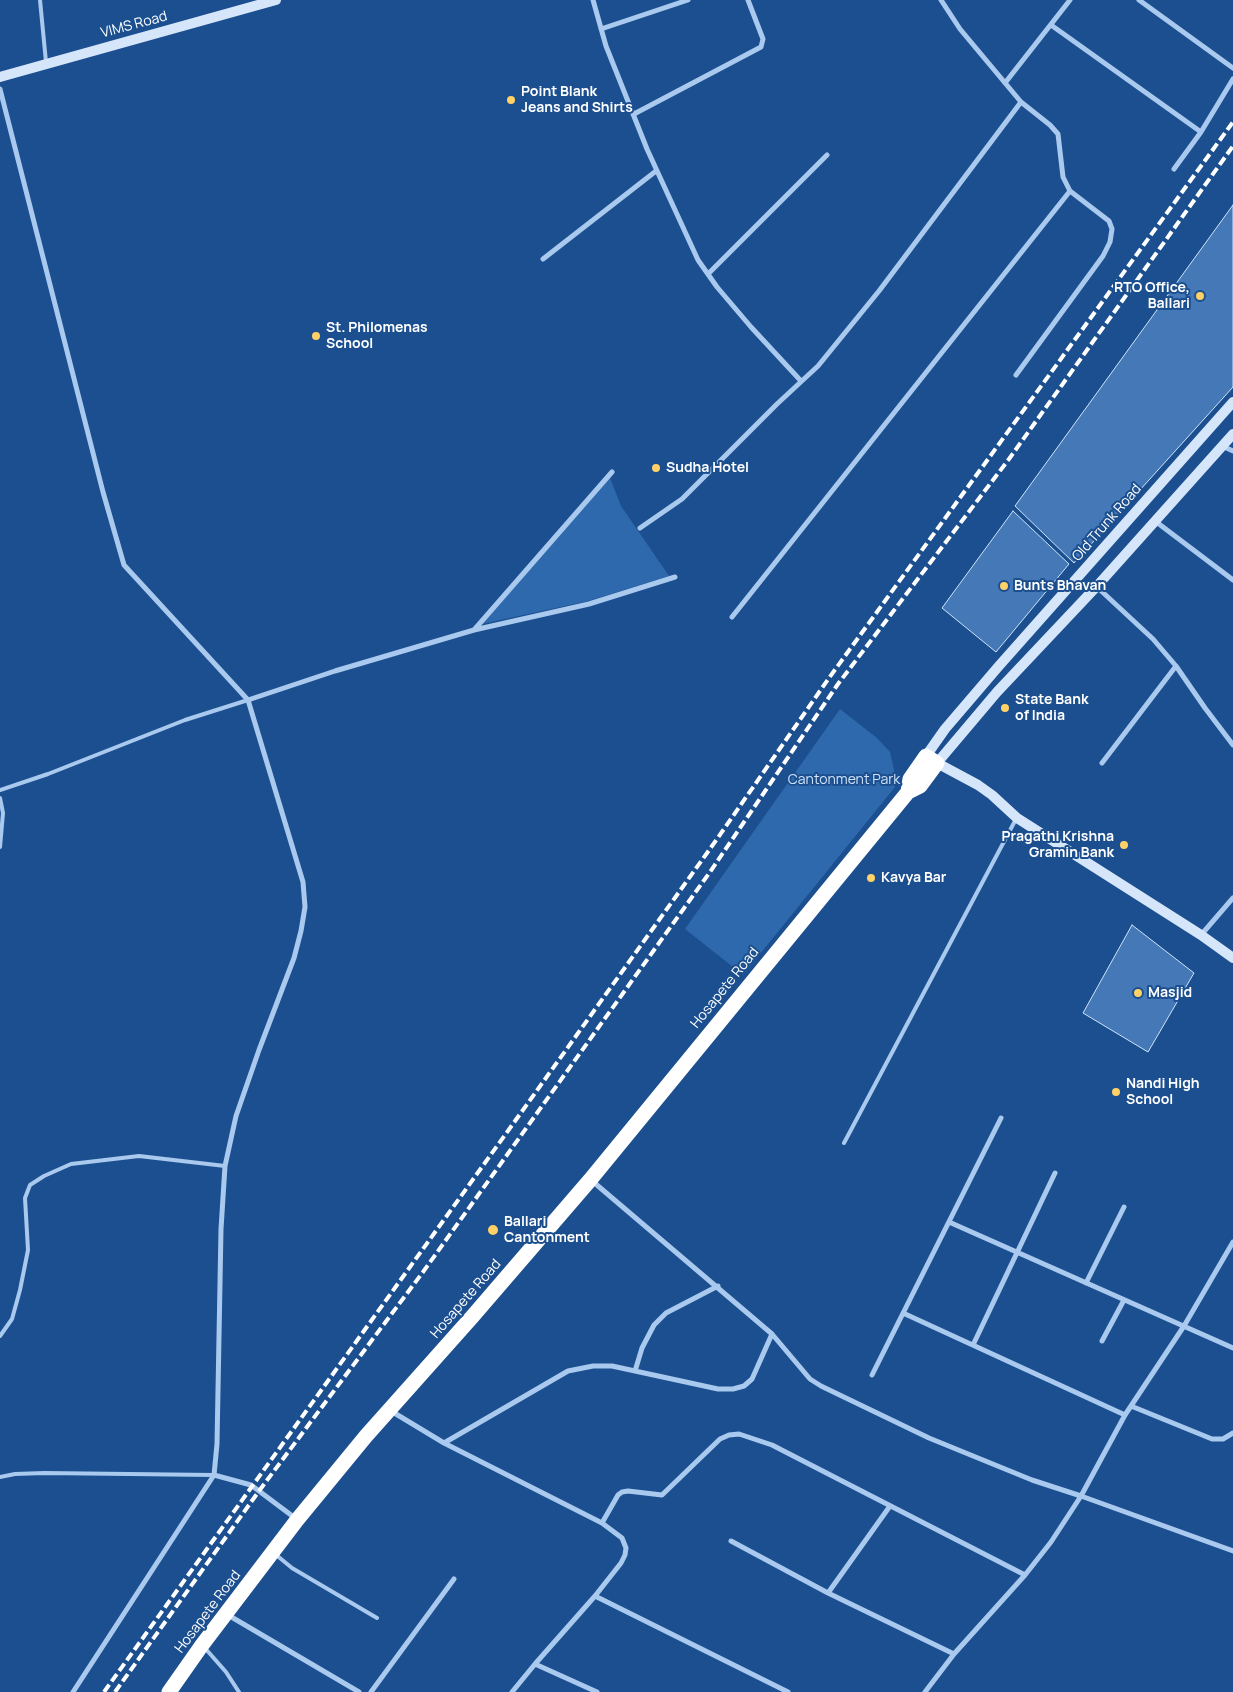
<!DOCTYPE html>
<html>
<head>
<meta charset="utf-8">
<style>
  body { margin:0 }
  canvas { display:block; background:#1b4f8f }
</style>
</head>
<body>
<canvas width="1233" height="1692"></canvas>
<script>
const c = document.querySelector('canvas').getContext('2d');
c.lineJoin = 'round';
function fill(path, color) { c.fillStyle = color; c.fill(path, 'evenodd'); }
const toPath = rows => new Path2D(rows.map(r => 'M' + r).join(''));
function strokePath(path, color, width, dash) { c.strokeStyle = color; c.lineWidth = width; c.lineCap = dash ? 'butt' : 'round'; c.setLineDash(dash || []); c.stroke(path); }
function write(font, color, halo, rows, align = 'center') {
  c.font = font + ' Manrope,sans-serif'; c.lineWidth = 4; c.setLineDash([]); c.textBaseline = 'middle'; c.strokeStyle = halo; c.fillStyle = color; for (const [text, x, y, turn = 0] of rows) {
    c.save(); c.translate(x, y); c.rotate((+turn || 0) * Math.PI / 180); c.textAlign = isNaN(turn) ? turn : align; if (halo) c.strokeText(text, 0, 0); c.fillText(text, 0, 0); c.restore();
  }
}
fill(toPath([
  [610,478,621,506,669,576,588,601,482,624],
  [840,709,877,738,890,752,894,770,895,787,743,975,685,929]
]), '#2e69ad');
const building = toPath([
  [1233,205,1233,387,1074,563,1015,506,1233,205],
  [1013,511,1069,564,996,652,942,608,1013,511],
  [1132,925,1194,973,1148,1052,1083,1013,1132,925]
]);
fill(building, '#4478b7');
strokePath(building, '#cfe3fa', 1);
strokePath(toPath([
  [40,0,46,62],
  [0,790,48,774,185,720,248,700],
  [0,798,3,813,0,847],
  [844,1143,1016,819],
  [0,1336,12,1319,20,1290,28,1250,25,1198,30,1185,44,1176,71,1164,139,1156,225,1166],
  [0,1477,15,1474,44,1473,214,1475],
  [275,1554,292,1568,377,1618],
  [204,1647,226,1672,239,1692]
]), '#a9c9ee', 4);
strokePath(toPath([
  [593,0,606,46,647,149,698,260,717,287,751,327,801,381],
  [941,0,960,29,1021,102,1050,125,1058,134,1063,177,1070,191,1109,221,1112,229,1110,242,1103,256,1016,375],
  [1139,0,1233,68],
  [1051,25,1201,132],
  [601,29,688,0],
  [1005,83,1070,0],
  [0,89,103,492,124,565,248,700,303,882,305,907,301,931,294,958,259,1050,236,1116,225,1166,221,1229,217,1444,214,1475,73,1692],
  [634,114,761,47,763,39,748,0],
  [1174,169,1201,132,1233,79],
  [543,259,656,171],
  [708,274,827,155],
  [1222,446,1233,451],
  [1155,521,1233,580],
  [640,528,682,499,777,404,818,366,879,291,1021,102],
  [1097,587,1153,639,1176,666,1205,708,1233,745],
  [732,617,1070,191],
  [474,630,612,472],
  [248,700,335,671,474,630,589,604,675,577],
  [1102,763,1176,666],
  [1201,935,1233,898],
  [591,1180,772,1334,810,1379,821,1386,929,1438,1032,1480,1081,1496,1233,1551],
  [949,1222,1233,1348],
  [1086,1283,1124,1207],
  [903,1313,1125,1415],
  [1102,1341,1124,1300],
  [973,1345,1055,1173],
  [635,1371,642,1348,654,1325,666,1313,718,1286],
  [872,1375,1001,1118],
  [1131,1406,1212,1439,1223,1439,1233,1433],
  [391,1411,444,1443,602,1523,622,1538,626,1548,625,1555,621,1563,595,1596,535,1664,512,1692],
  [444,1443,568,1371,593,1366,612,1366,718,1389,733,1389,744,1386,752,1379,772,1334],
  [214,1475,251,1485,295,1518],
  [602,1523,618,1495,622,1492,628,1491,662,1495,720,1439,729,1435,739,1434,772,1445,1025,1575],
  [731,1541,828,1593,954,1654],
  [828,1593,890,1506],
  [595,1596,788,1692],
  [228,1615,359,1692],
  [535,1664,597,1692],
  [371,1692,454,1579],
  [925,1692,954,1654,1025,1575,1051,1542,1081,1496,1125,1415,1184,1326,1233,1242]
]), '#a9c9ee', 5);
strokePath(toPath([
  [0,77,276,0],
  [1233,434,1097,586,997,692,937,763,978,785,992,795,1017,818,1201,935,1233,958],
  [926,756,945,729,998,667,1233,402]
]), '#d6e6fa', 10);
strokePath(toPath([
  [169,1692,202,1645,297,1520,366,1436,472,1317,590,1180,908,792,920,786,937,763,926,756,910,779,908,792]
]), '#fff', 15);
strokePath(toPath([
  [104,1692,528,1103,717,839,829,678,1233,122],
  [115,1692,259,1491,423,1272,710,872,838,684,1009,459,1233,146]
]), '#fff', 4, [9, 4]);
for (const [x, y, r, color] of [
  [511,100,5,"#ffd166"],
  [1200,296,5,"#ffd166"],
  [316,336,5,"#ffd166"],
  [656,468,5,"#ffd166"],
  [1004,586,5,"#ffd166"],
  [1005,708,5,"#ffd166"],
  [1124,845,5,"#ffd166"],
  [871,878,5,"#ffd166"],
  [1138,993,5,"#ffd166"],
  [1116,1092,5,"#ffd166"],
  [493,1230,6,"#ffd166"]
]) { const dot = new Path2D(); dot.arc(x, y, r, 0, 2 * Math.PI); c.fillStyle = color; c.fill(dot); strokePath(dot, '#1b4f8f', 2); }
write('14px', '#fff', '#1b4f8f', [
  ["VIMS Road",134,25,-15],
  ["Old Trunk Road",1107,523,-49],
  ["Hosapete Road",725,988,-51],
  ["Hosapete Road",466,1299,-49],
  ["Hosapete Road",208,1612,-53]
]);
write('bold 14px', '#fff', '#1b4f8f', [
  ["Point Blank",521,92],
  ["Jeans and Shirts",521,108],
  ["RTO Office,",1190,288,"right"],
  ["Ballari",1190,304,"right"],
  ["St. Philomenas",326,328],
  ["School",326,344],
  ["Sudha Hotel",666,468],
  ["Bunts Bhavan",1014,586],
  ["State Bank",1015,700],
  ["of India",1015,716],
  ["Pragathi Krishna",1114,837,"right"],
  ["Gramin Bank",1114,853,"right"],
  ["Kavya Bar",881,878],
  ["Masjid",1148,993],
  ["Nandi High",1126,1084],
  ["School",1126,1100],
  ["Ballari",504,1222],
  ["Cantonment",504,1238]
], 'left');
write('14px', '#cfe3fa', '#1b4f8f', [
  ["Cantonment Park",844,780]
]);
</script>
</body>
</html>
